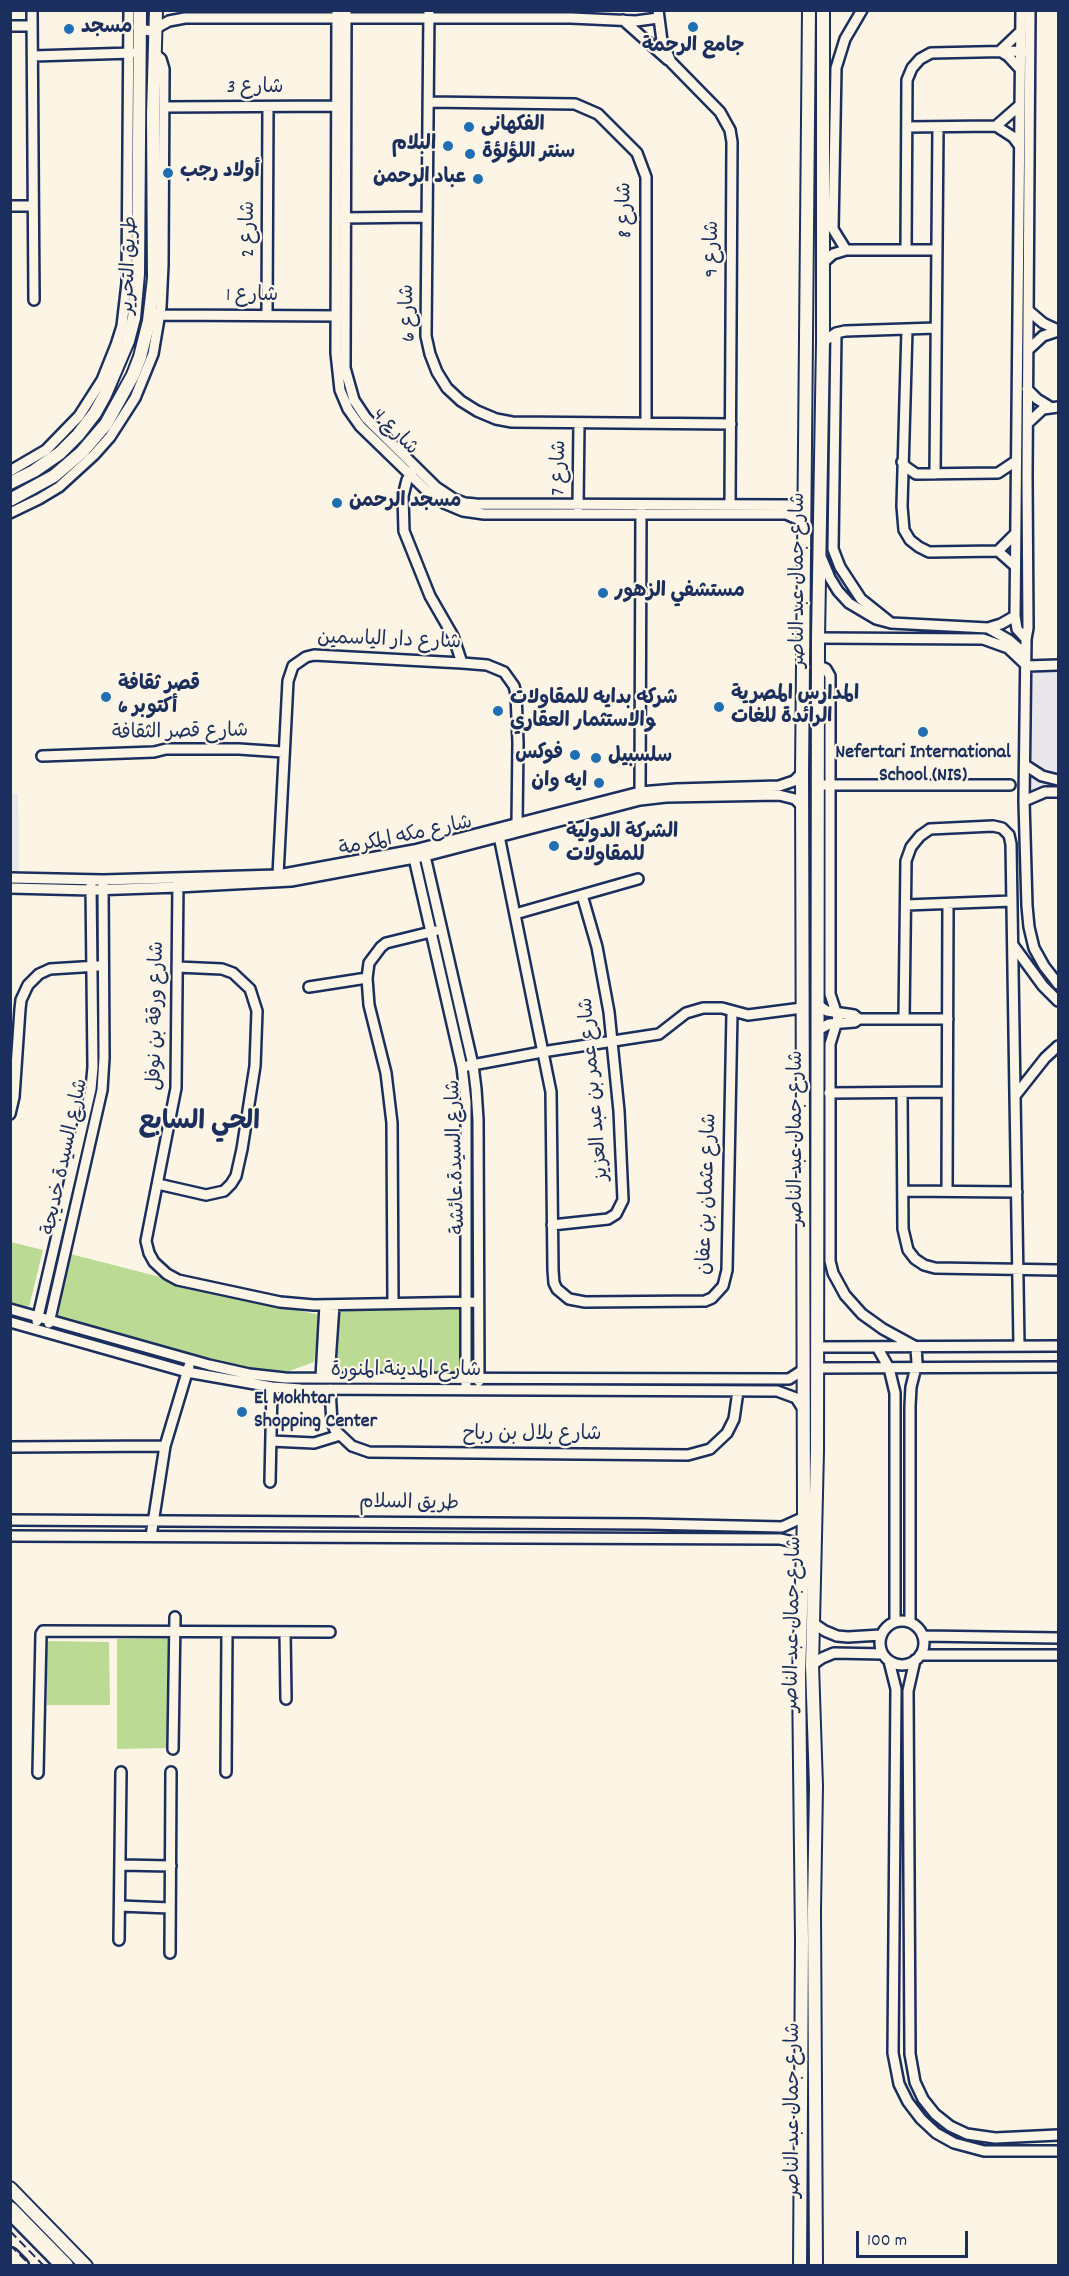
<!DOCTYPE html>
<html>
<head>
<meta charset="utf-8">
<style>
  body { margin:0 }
  #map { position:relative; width:1069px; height:2276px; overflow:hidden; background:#fcf5e5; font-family:Dekko,sans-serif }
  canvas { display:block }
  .frame { position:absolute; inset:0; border:12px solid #1b2f5e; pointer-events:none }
  .scale { position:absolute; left:856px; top:2231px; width:112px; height:27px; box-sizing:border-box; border:3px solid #1b2f5e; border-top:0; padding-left:8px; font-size:18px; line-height:21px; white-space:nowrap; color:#1b2f5e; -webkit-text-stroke:4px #fcf5e5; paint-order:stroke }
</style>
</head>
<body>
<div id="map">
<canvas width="1069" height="2276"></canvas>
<div class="frame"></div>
<div class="scale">100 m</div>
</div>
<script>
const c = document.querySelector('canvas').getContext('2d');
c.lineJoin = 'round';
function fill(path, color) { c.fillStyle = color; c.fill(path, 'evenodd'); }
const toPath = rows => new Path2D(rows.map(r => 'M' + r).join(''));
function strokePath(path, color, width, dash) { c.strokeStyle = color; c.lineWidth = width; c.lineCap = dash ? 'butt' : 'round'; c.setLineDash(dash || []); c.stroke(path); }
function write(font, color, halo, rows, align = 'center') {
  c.font = font + ' Dekko,"Playpen Sans Arabic",sans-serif'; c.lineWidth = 4.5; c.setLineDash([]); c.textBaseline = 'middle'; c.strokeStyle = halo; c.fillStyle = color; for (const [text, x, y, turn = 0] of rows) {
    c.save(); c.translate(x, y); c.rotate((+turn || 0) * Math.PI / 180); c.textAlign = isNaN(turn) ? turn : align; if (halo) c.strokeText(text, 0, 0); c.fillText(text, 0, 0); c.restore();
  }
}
fill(toPath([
  [1058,665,1058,792,1026,790,1027,666],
  [11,794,18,794,19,874,11,874]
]), '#eae7eb');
fill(toPath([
  [11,1242,43,1250,29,1307,11,1302],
  [59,1251,261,1303,321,1315,314,1362,281,1374,41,1325],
  [472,1298,473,1374,332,1373,337,1312],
  [168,1638,169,1748,117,1749,117,1639],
  [47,1641,109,1642,110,1705,47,1705]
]), '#bbdb94');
const street = toPath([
  [32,10,34,300],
  [337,10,336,353,340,390,348,409,360,426,427,491,444,503,463,511,484,514,786,514,804,522],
  [346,10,345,368,354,400,366,418,436,487,454,499,465,503,476,504,788,505,797,504,804,499],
  [429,10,426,336,430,354,437,372,447,388,461,401,477,411,496,419,512,422,731,424],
  [658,10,662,41,671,62,720,112,730,130,732,142,730,508],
  [1021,10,1015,616,1017,629,1026,639],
  [1030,10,1027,476,1028,628,1026,639,1024,801,1027,906,1029,927,1034,948,1044,966,1058,984],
  [623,20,668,60],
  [10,26,32,26],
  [140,29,151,31,169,21,185,18,571,18,636,21,658,18],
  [33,56,132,53],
  [1020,69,1008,56,1000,51,1021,31],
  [428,102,575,104,598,114,637,153,646,177,646,423],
  [164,107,341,106],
  [996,126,1020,105],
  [907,127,996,126,1013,137,1019,145],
  [10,206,33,206],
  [341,218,427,217],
  [846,250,833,229,836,68,845,39,862,10],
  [906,250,907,80,912,68,920,59,931,53,1024,51],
  [823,263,833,254,846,250,937,250],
  [1029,311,1043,323,1058,330],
  [160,315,341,316],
  [267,315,268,107],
  [907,329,902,506,904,530,910,540,919,547,929,552,998,551,1015,566],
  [836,333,833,549,840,567,861,599,891,623],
  [823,342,836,333,845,331,936,328],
  [1029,349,1043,336,1058,331],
  [1027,389,1037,399,1050,407],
  [1028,423,1043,409,1058,407],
  [902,462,906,467,916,474,998,473,1016,461],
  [413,470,407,480,403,496,404,531,430,596,453,636,462,663],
  [10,471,46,450,79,416,102,380,116,345,122,326,127,283,129,10],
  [935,474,938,127],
  [578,507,579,423],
  [10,513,39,499,59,487,94,455,110,437,135,398,153,354,161,307,163,265,164,69,161,59,154,53],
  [998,551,1015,534],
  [822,559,830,578,838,591,849,603,876,619,891,623,988,628,1001,624,1015,616],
  [988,628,1009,640,1025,654],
  [818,638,983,639,1008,648,1027,666,1058,665],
  [819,666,826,669,830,676,830,994,838,1018,830,1044,830,1261,833,1273,845,1295,862,1314,883,1329,916,1347,917,1363,911,1387,910,1406,910,1622],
  [42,756,154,752,166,749,239,749,283,752],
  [1025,765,1042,776,1058,780],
  [819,785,1010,785],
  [640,796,641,507],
  [1024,801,1045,792,1058,792],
  [499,836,551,1092,553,1270,554,1283,557,1289,569,1299,585,1302,705,1301,712,1298,723,1286,727,1270,732,1012],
  [425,856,473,1065,476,1089,478,1120,479,1381],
  [414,858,462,1067,466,1102,466,1384],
  [278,875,288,681,293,666,306,657,314,655,462,663,487,665,504,672,514,686,516,694,518,743,517,824],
  [10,878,103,880,278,875,414,850,640,792,676,789,779,786,794,781,802,773],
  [178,881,176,1088,146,1241,149,1253,154,1262,167,1274,178,1280,280,1302,314,1305,478,1302],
  [10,888,92,890,178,887,291,881,425,856,640,800,666,797,779,795,795,799,802,806],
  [906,905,1012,901],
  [515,914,638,879],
  [1013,945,1043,986,1058,1001],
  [309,987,367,978],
  [818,1005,827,1011,854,1015,859,1019],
  [904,1019,906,861,911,847,920,836,930,829,993,826,1002,828,1009,835,1011,844,1019,1346],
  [818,1030,829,1024,855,1022,859,1019,948,1019],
  [467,1066,542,1052,659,1034,686,1013,703,1008,722,1008,748,1015,802,1008],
  [829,1093,947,1092],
  [902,1093,903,1229,908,1250,915,1259,924,1265,935,1268,1058,1270],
  [1015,1096,1045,1058,1058,1046],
  [10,1114,14,1097,20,1009,21,1000,28,985,39,974,50,969,98,966],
  [158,1184,206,1195,224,1191,231,1184,236,1176,242,1149,255,1066,257,1011,250,989,233,973,222,969,177,967],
  [903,1191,1017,1192],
  [947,1191,948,904],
  [552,1225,608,1219,616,1214,623,1200,619,1111,609,1012,597,947,582,895],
  [393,1303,392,1123,386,1073,369,1005,367,978,369,963,381,947,386,943,435,931],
  [10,1309,209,1365,249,1374,285,1378,789,1379,803,1370],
  [37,1321,91,1089,93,1067,91,885],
  [10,1322,187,1372,272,1387,301,1389,777,1391,796,1398,803,1409],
  [49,1323,102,1090,104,1058,103,884],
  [817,1347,1058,1346],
  [877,1347,889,1368,895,1393,895,1621],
  [817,1368,1058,1367],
  [321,1378,325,1305],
  [329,1378,334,1305],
  [330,1389,332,1423,335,1430,352,1446,369,1452,688,1455,710,1449,727,1433,734,1419,738,1391],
  [271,1441,314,1443,340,1435],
  [10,1447,165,1446],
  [270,1482,272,1387],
  [10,1520,646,1524,782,1527,804,1517],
  [10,1536,780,1539,794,1542,803,1547],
  [151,1536,165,1446,189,1366],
  '880 1643a22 22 0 1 1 44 0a22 22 0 1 1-44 0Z',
  [813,1623,825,1631,837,1636,848,1637,881,1635],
  [285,1632,286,1699],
  [923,1636,1058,1638],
  [920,1655,1058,1655],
  [915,1660,908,1691,910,2054,915,2082,923,2099,935,2114,950,2126,967,2134,995,2138,1058,2135],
  [889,1661,896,1689,893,2053,899,2084,908,2102,921,2119,936,2133,954,2143,984,2151,1058,2151],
  [812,1665,822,1658,834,1653,883,1654],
  [173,1749,175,1617],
  [226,1772,227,1632],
  [38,1773,41,1634,43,1631,330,1632],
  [121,1865,171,1866],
  [120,1906,170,1908],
  [119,1940,121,1772],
  [170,1953,171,1772]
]);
const secondary = toPath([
  [10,483,34,471,60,453,78,435,95,413,105,395,128,341,134,318,138,274,140,10],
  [10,500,54,476,82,452,106,424,133,375,140,357,149,321,154,278,153,115,156,10],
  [10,2188,86,2266],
  [800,2266,802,1940,799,1675,804,1517,802,773,809,10],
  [816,2266,814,1910,816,1786,812,1665,817,1451,818,638,823,342,823,10]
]);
const highway = toPath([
  [10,2210,65,2266],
  [10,2256,20,2266]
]);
strokePath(street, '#1b2f5e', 14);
strokePath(secondary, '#1b2f5e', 16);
strokePath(highway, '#1b2f5e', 21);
strokePath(street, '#fcf5e5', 9);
strokePath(secondary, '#fcf5e5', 12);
strokePath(highway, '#fcf5e5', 16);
strokePath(toPath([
  [10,2231,44,2266],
  [10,2245,31,2266]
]), '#1b2f5e', 2, [9, 4.5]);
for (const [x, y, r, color] of [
  [693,27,6,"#1f6fb2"],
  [69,29,6,"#1f6fb2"],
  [469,127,6,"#1f6fb2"],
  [448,146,6,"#1f6fb2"],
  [470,154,6,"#1f6fb2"],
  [168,173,6,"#1f6fb2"],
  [478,179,6,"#1f6fb2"],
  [337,503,6,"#1f6fb2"],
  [603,593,6,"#1f6fb2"],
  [106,697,6,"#1f6fb2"],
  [719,707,6,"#1f6fb2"],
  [498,711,6,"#1f6fb2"],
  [923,732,6,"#1f6fb2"],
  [575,755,6,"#1f6fb2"],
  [596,758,6,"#1f6fb2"],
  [599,783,6,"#1f6fb2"],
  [554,846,6,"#1f6fb2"],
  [242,1412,6,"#1f6fb2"]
]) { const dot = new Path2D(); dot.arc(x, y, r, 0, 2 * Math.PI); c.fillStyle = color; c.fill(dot); strokePath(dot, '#fcf5e5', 2); }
write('bold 20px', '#1b2f5e', '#fcf5e5', [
  ["مسجد",81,29],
  ["جامع الرحمة",693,48,"center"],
  ["الفكهانى",481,127],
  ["البلام",436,146,"right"],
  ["سنتر اللؤلؤة",482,154],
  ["أولاد رجب",180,173],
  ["عباد الرحمن",466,179,"right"],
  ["مسجد الرحمن",349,503],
  ["مستشفي الزهور",615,593],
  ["قصر ثقافة",118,686],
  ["6 أكتوبر",118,709],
  ["المدارس المصرية",731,696],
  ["الرائدة للغات",731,719],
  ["شركه بدايه للمقاولات",510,700],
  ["والاستثمار العقاري",510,723],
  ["Nefertari International",923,754,"center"],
  ["School (NIS)",923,777,"center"],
  ["فوكس",563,755,"right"],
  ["سلسبيل",608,758],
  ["ايه وان",587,783,"right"],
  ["الشركة الدولية",566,834],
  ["للمقاولات",566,857],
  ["El Mokhtar",254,1400],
  ["Shopping Center",254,1423]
], 'left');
write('20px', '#1b2f5e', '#fcf5e5', [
  ["شارع 3",255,89],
  ["شارع 8",627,210,-91],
  ["شارع 2",250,229,-90],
  ["شارع 9",714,249,-90],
  ["طريق التحرير",131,265,-88],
  ["شارع 1",252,297],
  ["شارع 6",410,313,-92],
  ["شارع 4",394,433,46],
  ["شارع 7",561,468,-89],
  ["شارع جمال عبد الناصر",800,580,-90],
  ["شارع دار الياسمين",389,642,2],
  ["شارع قصر الثقافة",180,734,-1],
  ["شارع مكه المكرمة",406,838,-12],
  ["شارع ورقة بن نوفل",158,1016,-89],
  ["شارع عمر بن عبد العزيز",596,1089,-95],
  ["شارع جمال عبد الناصر",798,1138,-90],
  ["شارع السيدة خديجة",67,1157,-78],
  ["شارع السيدة عائشة",458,1157,-92],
  ["شارع عثمان بن عفان",709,1194,-88],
  ["شارع المدينة المنورة",406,1372],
  ["شارع بلال بن رباح",532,1436],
  ["طريق السلام",409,1505,1],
  ["شارع جمال عبد الناصر",795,1624,-89],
  ["شارع جمال عبد الناصر",795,2110,-90]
]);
write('bold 26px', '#1b2f5e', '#fcf5e5', [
  ["الحي السابع",199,1124]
]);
</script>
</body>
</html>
